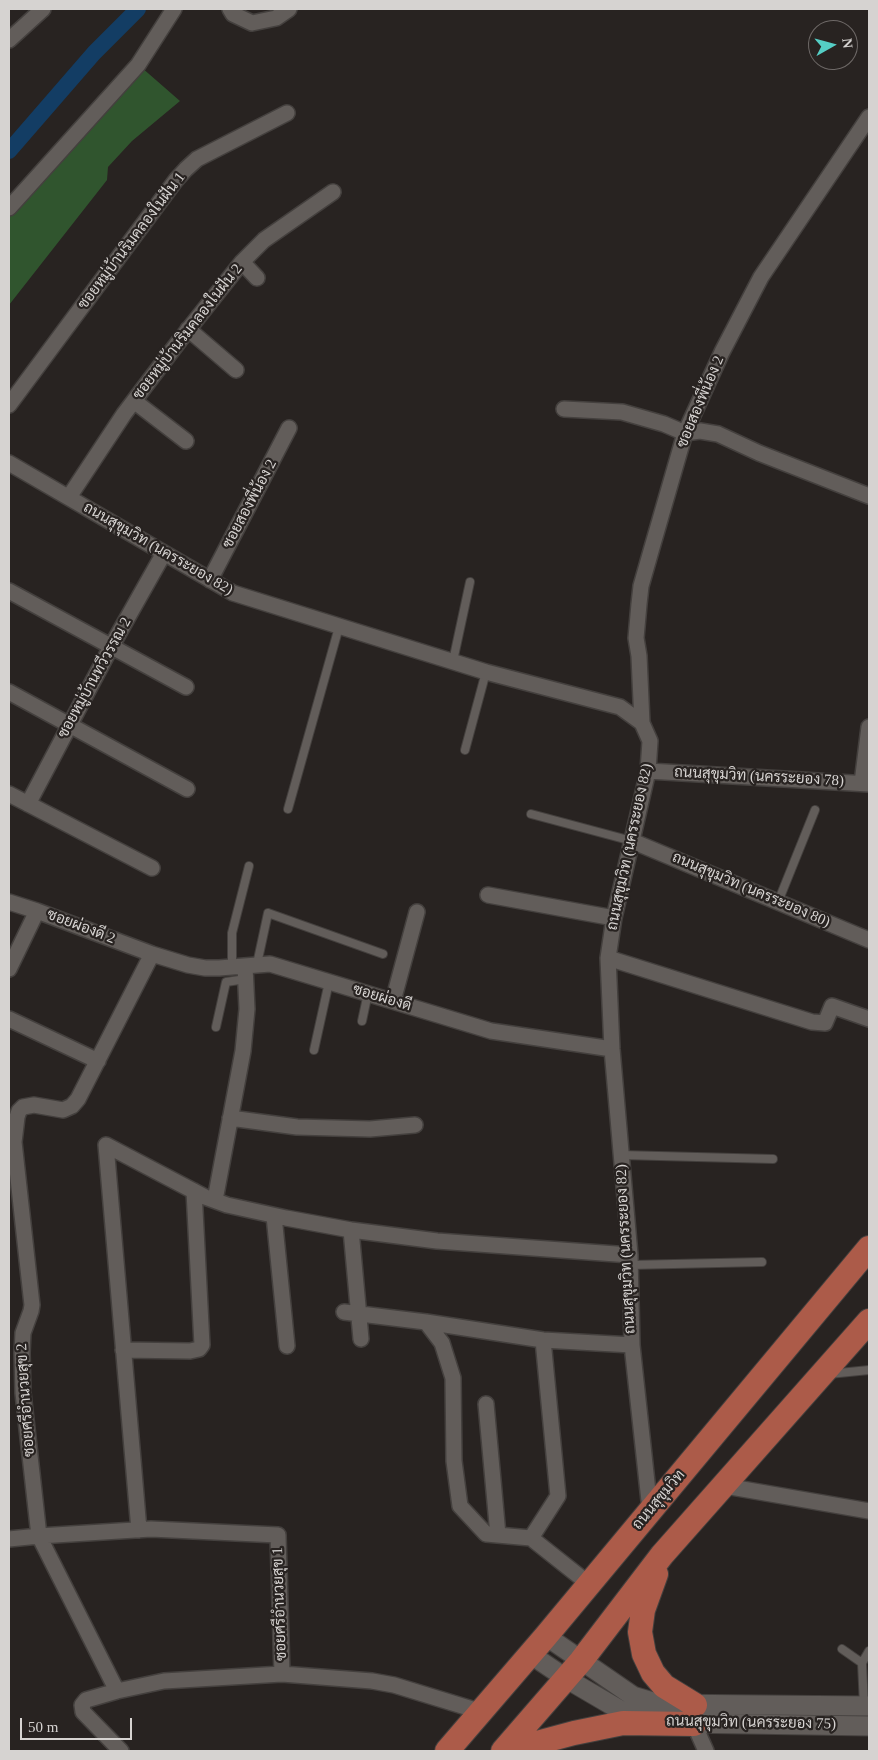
<!DOCTYPE html>
<html>
<head>
<meta charset="utf-8">
<style>
  body { margin:0 }
  #map { position:relative; width:878px; height:1760px; overflow:hidden; background:#282321; font-family:"Times New Roman",serif }
  canvas { display:block }
  .frame { position:absolute; inset:0; border:10px solid #d6d3d1; pointer-events:none }
  .north { position:absolute; left:808px; top:20px; width:50px; height:50px; box-sizing:border-box; background:#282321; border:1px solid #6e6967; border-radius:50%; rotate:83deg; font-size:14px; font-weight:700; line-height:20px; text-align:center; color:#d6d3d1 }
  .north::after { content:''; display:block; margin:auto; width:18px; height:22px; background:#55cec5; clip-path:polygon(50% 0,100% 100%,50% 72%,0 100%) }
  .scale { position:absolute; left:20px; top:1718px; width:112px; height:22px; box-sizing:border-box; border:2px solid #d6d3d1; border-top:0; padding-left:6px; font-size:15px; line-height:18px; white-space:nowrap; color:#d6d3d1; -webkit-text-stroke:4px #282321; paint-order:stroke }
</style>
</head>
<body>
<div id="map">
<canvas width="878" height="1760"></canvas>
<div class="frame"></div>
<div class="north">N</div>
<div class="scale">50 m</div>
</div>
<script>
const c = document.querySelector('canvas').getContext('2d');
c.lineJoin = 'round';
function fill(path, color) { c.fillStyle = color; c.fill(path, 'evenodd'); }
const toPath = rows => new Path2D(rows.map(r => 'M' + r).join(''));
function strokePath(path, color, width, dash) { c.strokeStyle = color; c.lineWidth = width; c.lineCap = dash ? 'butt' : 'round'; c.setLineDash(dash || []); c.stroke(path); }
function write(font, color, halo, rows, align = 'center') {
  c.font = font + ' "Times New Roman",Sarabun,serif'; c.lineWidth = 4.5; c.setLineDash([]); c.textBaseline = 'middle'; c.strokeStyle = halo; c.fillStyle = color; for (const [text, x, y, turn = 0] of rows) {
    c.save(); c.translate(x, y); c.rotate((+turn || 0) * Math.PI / 180); c.textAlign = isNaN(turn) ? turn : align; if (halo) c.strokeText(text, 0, 0); c.fillText(text, 0, 0); c.restore();
  }
}
fill(toPath([
  [141,67,180,101,132,141,108,167,107,180,9,305,9,212]
]), '#30552e');
strokePath(toPath([
  [9,151,94,53,138,9]
]), '#133d64', 16);
const service = toPath([
  [453,661,470,582],
  [465,750,486,672],
  [288,809,339,627],
  [531,814,632,841],
  [778,902,815,810],
  [257,964,268,913,383,954],
  [232,968,232,933,249,866],
  [362,1021,368,993],
  [216,1027,226,982,246,979],
  [314,1050,329,982],
  [621,1155,773,1159],
  [630,1265,762,1262],
  [829,1374,869,1370],
  [842,1649,862,1663],
  [864,1706,862,1663,869,1651]
]);
const minor = toPath([
  [230,9,233,14,252,23,276,18,289,9],
  [9,40,43,9],
  [9,208,138,65,174,9],
  [242,262,257,278],
  [188,329,236,370],
  [134,401,186,441],
  [9,405,176,180,186,169,197,159,287,113],
  [564,409,622,412,664,424,685,433,700,431,718,434,759,453,869,496],
  [9,463,233,593,486,672,620,707,642,723,650,741,648,771,614,918,608,958,612,1049,630,1255,632,1345,650,1510],
  [69,497,124,414,180,340,242,262,264,240,333,192],
  [210,580,289,428],
  [9,591,186,687],
  [9,692,187,789],
  [642,723,639,656,636,638,639,604,641,586,651,551,685,433,722,352,761,277,869,117],
  [648,771,869,784],
  [862,783,869,727],
  [9,794,152,868],
  [28,804,111,647,164,553],
  [632,841,869,940],
  [488,895,614,918],
  [9,902,37,911,152,954,188,965,205,968,219,968,270,964,491,1031,612,1049],
  [608,958,812,1022,825,1023,832,1006,869,1019],
  [9,969,37,911],
  [393,1001,417,912],
  [9,1019,98,1061],
  [230,1118,297,1127,370,1129,415,1125],
  [106,1145,205,1197,227,1205,286,1218,351,1230,437,1241,630,1255],
  [106,1145,139,1530],
  [215,1200,243,1051,247,1009,245,966],
  [274,1216,287,1346],
  [351,1230,361,1339],
  [344,1312,426,1322,442,1343,453,1378,454,1461,460,1506,486,1534,531,1538,589,1584],
  [426,1322,543,1340,632,1345],
  [123,1350,190,1351,199,1349,202,1345,194,1191],
  [486,1404,498,1535],
  [725,1486,869,1511],
  [531,1538,558,1496,543,1340],
  [9,1539,39,1536,151,1529,278,1535,282,1674],
  [117,1691,39,1536,23,1393,22,1353,23,1333,31,1311,32,1305,14,1142,17,1117,19,1111,23,1107,34,1105,63,1110,72,1106,78,1099,152,954],
  [694,1724,706,1751],
  [121,1751,83,1712,82,1705,86,1700,117,1691,164,1681,282,1674,372,1681,394,1685,482,1712]
]);
const tertiary = toPath([
  [546,1636,633,1696,660,1704,869,1706],
  [530,1654,567,1679,625,1713,647,1718],
  [681,1723,869,1726]
]);
const primary = toPath([
  [656,1574,643,1610,640,1632,644,1654,653,1673,664,1686,695,1705],
  [447,1751,546,1636,869,1248],
  [503,1751,581,1661,662,1555,869,1321],
  [515,1751,533,1744,574,1733,623,1723,694,1724]
]);
strokePath(service, '#44403e', 10);
strokePath(minor, '#44403e', 18);
strokePath(tertiary, '#44403e', 21);
strokePath(primary, '#44403e', 26);
strokePath(service, '#625d5a', 8);
strokePath(minor, '#625d5a', 15);
strokePath(tertiary, '#625d5a', 19);
strokePath(primary, '#ac5b49', 24);
write('15px', '#d6d3d1', '#282321', [
  ["ซอยหมู่บ้านริมคลองในฝัน 1",132,241,-53],
  ["ซอยหมู่บ้านริมคลองในฝัน 2",188,332,-52],
  ["ซอยสองพี่น้อง 2",701,402,-67],
  ["ซอยสองพี่น้อง 2",250,504,-62],
  ["ถนนสุขุมวิท (นครระยอง 82)",158,549,30],
  ["ซอยหมู่บ้านทวีวรรณ 2",95,678,-61],
  ["ถนนสุขุมวิท (นครระยอง 78)",759,777,3],
  ["ถนนสุขุมวิท (นครระยอง 82)",630,847,-78],
  ["ถนนสุขุมวิท (นครระยอง 80)",751,890,23],
  ["ซอยผ่องดี 2",81,927,21],
  ["ซอยผ่องดี",382,998,17],
  ["ถนนสุขุมวิท (นครระยอง 82)",626,1249,-93],
  ["ซอยศรีอำนวยสุข 2",26,1400,-94],
  ["ถนนสุขุมวิท",659,1500,-50],
  ["ซอยศรีอำนวยสุข 1",280,1604,-92],
  ["ถนนสุขุมวิท (นครระยอง 75)",751,1723,1]
]);
</script>
</body>
</html>
